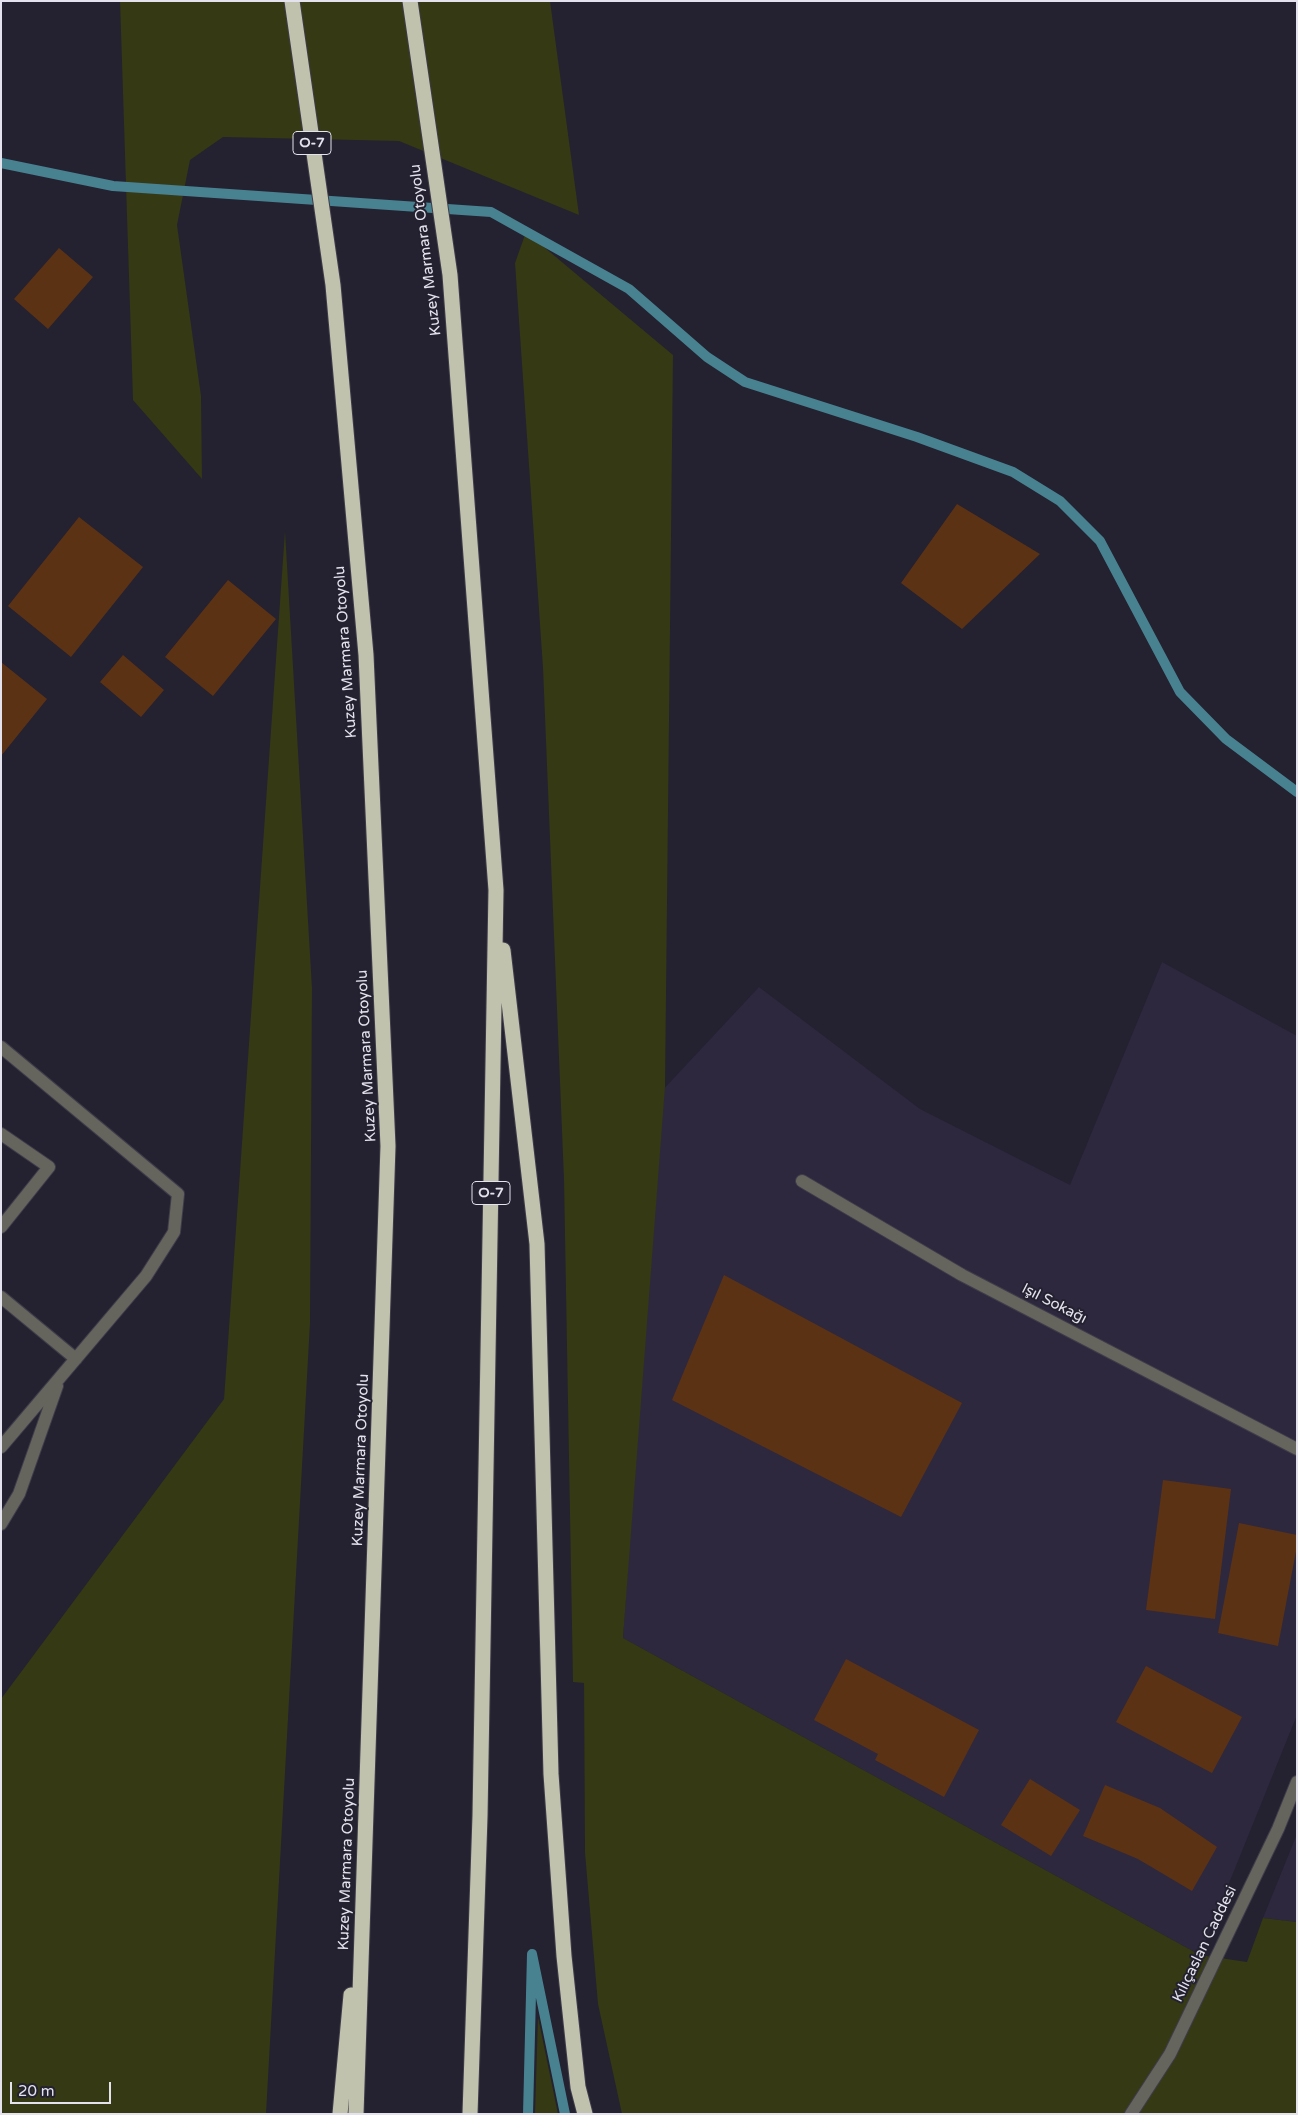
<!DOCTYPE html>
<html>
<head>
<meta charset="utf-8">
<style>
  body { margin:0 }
  #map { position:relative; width:1298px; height:2115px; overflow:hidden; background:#242130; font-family:"Varela Round",sans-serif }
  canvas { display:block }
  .frame { position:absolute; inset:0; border:2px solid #e4e3ed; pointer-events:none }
  .scale { position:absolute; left:10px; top:2082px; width:101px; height:22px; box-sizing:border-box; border:2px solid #e4e3ed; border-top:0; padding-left:6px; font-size:15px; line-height:18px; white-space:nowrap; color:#e4e3ed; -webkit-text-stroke:4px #242130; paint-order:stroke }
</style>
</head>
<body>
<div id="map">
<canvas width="1298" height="2115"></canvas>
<div class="frame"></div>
<div class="scale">20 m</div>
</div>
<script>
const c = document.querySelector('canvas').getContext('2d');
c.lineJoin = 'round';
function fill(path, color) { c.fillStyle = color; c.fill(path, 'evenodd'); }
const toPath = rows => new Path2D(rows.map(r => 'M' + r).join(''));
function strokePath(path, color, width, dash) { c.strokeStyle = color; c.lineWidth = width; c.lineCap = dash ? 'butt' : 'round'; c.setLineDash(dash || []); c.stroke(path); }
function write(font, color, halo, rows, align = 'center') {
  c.font = font + ' "Varela Round",sans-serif'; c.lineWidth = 4; c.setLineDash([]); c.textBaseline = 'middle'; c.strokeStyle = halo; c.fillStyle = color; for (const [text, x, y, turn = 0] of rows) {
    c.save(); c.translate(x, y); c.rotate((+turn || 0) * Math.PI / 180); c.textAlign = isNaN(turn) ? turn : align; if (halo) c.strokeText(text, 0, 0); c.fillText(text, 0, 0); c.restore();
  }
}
fill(toPath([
  [1162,962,1297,1036,1297,1715,1200,1955,623,1638,659,1094,759,987,920,1109,1070,1185],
  [1297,1834,1297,1922,1263,1918]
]), '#2d283d');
fill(toPath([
  [120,1,550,1,579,215,399,141,223,137,190,160,177,225,201,396,202,479,133,400],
  [526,232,673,355,665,1087,623,1638,1200,1955,1247,1962,1263,1918,1297,1922,1297,2114,622,2114,598,2004,585,1853,584,1683,573,1682,564,1180,543,668,515,263],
  [285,531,312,988,310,1323,266,2114,1,2114,1,1699,224,1399],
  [538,2017,558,2114,535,2114]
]), '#353914');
strokePath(toPath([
  [1,163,113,186,491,212,629,289,707,357,745,382,917,437,1013,472,1060,501,1100,541,1180,692,1226,739,1297,792],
  [528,2114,532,1954,565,2114]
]), '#488290', 10);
fill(toPath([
  [59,248,93,277,48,329,14,299],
  [957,504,1040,554,962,629,901,583],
  [79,517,143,567,71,657,8,606],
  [228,580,276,619,213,696,165,657],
  [123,655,164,690,141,717,100,682],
  [1,662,47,699,1,756],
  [724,1275,962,1403,901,1517,672,1400],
  [1163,1480,1231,1489,1215,1619,1146,1610],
  [1239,1523,1297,1535,1297,1546,1278,1646,1218,1633],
  [846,1659,979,1730,944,1797,875,1760,878,1754,814,1720],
  [1146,1666,1242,1717,1212,1773,1116,1722],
  [1030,1779,1080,1810,1051,1856,1001,1825],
  [1105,1785,1160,1808,1217,1847,1192,1891,1138,1859,1083,1836]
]), '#5c3215');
const service = toPath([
  [1,1047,178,1194,174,1232,146,1276,1,1447],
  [1,1134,49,1167,1,1227],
  [802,1181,962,1275,1297,1449],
  [1,1297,76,1359],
  [1,1524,19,1494,57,1386]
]);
const tertiary = toPath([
  [1131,2114,1170,2054,1278,1829,1297,1782]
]);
const motorway = toPath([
  [292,1,333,285,366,655,388,1146,356,2114],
  [410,1,450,275,496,890,480,1816,470,2114],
  [503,950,537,1244,551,1774,564,1956,578,2087,585,2114],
  [340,2114,351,1995]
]);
strokePath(service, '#3f3c4a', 14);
strokePath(tertiary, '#3f3c4a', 14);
strokePath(motorway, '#3f3c4a', 17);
strokePath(service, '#65655e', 12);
strokePath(tertiary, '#65655e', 12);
strokePath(motorway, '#c1c2ae', 15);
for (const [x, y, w] of [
  [312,143,38],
  [491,1193,38]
]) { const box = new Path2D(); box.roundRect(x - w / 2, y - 11.5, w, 23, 4); c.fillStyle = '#242130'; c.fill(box); strokePath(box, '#e4e3ed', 1); }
write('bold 14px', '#e4e3ed', null, [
  ["O-7",312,143],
  ["O-7",491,1193]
]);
write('15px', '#e4e3ed', '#242130', [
  ["Kuzey Marmara Otoyolu",426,250,-97],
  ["Kuzey Marmara Otoyolu",346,652,-94],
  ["Kuzey Marmara Otoyolu",367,1056,-93],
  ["Işıl Sokağı",1054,1304,27],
  ["Kuzey Marmara Otoyolu",361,1460,-88],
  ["Kuzey Marmara Otoyolu",347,1864,-88],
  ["Kılıçaslan Caddesi",1205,1944,-64]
]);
</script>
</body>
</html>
